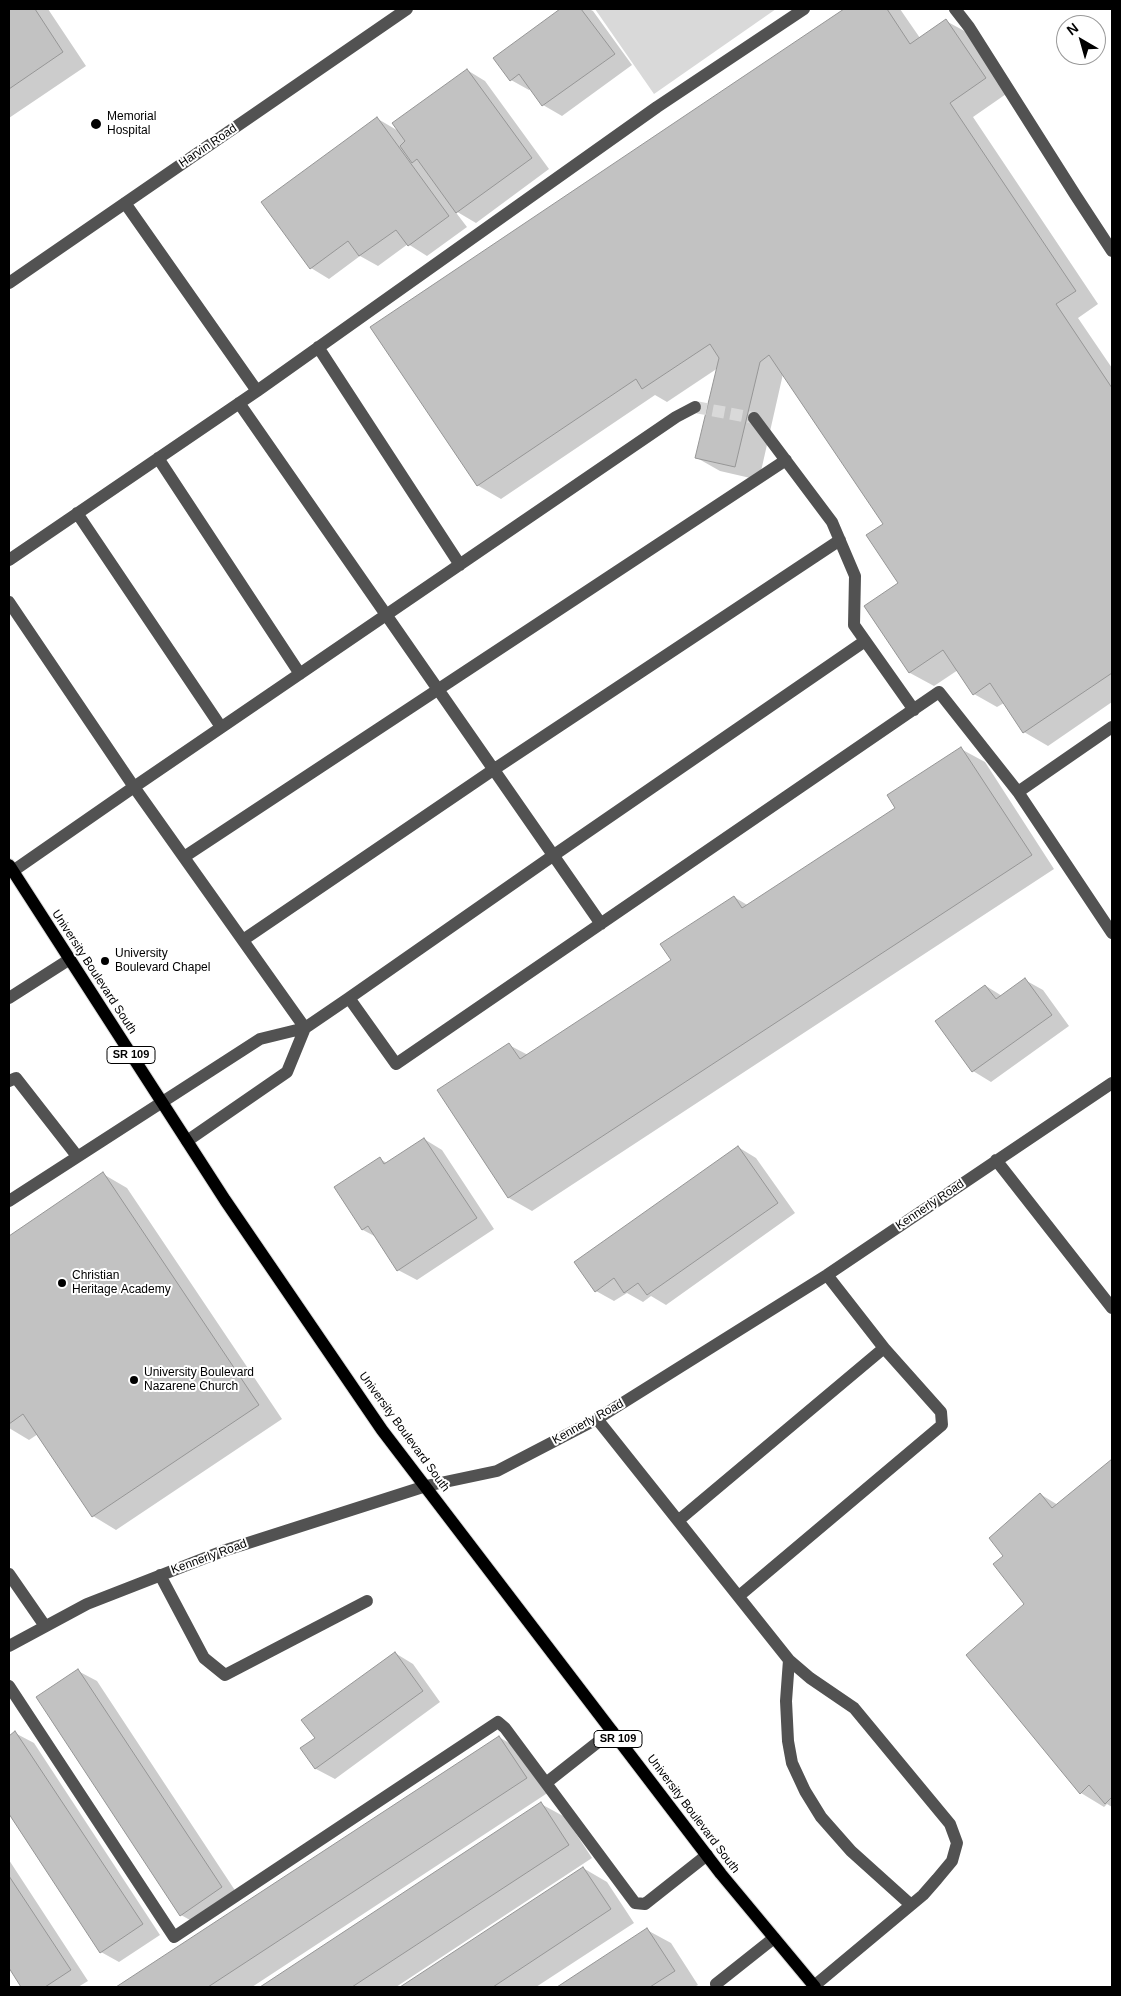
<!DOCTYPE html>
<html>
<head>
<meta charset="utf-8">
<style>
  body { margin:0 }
  #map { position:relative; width:1121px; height:1996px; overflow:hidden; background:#fff; font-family:Arial,sans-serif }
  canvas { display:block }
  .frame { position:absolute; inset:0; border:10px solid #000; pointer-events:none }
  .north { position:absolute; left:1056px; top:15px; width:50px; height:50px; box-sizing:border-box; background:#fff; border:1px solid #999; border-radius:50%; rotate:322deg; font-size:14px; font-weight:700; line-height:20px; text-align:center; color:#000 }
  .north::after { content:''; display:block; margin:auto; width:18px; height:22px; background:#000; clip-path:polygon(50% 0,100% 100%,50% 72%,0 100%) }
</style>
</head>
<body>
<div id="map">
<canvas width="1121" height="1996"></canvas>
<div class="frame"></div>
<div class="north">N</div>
</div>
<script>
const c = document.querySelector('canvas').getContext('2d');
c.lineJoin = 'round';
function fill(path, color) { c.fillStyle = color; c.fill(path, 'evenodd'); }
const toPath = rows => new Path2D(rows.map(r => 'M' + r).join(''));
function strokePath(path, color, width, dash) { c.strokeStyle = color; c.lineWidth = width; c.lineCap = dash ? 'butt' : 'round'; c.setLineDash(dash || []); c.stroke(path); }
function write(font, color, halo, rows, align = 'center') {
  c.font = font + ' Arial,sans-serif'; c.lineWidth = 4; c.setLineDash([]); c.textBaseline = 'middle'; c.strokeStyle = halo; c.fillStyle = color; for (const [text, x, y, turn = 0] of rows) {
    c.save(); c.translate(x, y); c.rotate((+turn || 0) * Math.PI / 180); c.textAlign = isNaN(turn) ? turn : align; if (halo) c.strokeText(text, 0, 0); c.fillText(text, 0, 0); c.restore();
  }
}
fill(toPath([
  [595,9,776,9,654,94]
]), '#d9d9d9');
fill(toPath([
  [9,9,48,9,86,66,9,118],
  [563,9,589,9,593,11,632,65,562,116,543,105,531,88,529,90,511,80,495,58],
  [847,9,900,9,920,38,946,21,970,34,1009,92,973,117,1098,304,1078,318,1112,368,1112,702,1048,746,1024,732,1004,703,997,707,974,694,958,670,934,686,910,673,866,607,900,584,885,524,783,374,759,480,720,471,697,458,718,368,667,402,655,395,501,499,477,485,372,328],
  [467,70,485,81,549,169,476,223,454,210,467,227,427,256,408,244,378,266,360,256,329,279,311,268,378,119,400,132],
  [961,749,985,762,1054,869,532,1211,509,1198,439,1091,509,1045,528,1055,673,960,734,897,749,906,897,808],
  [1025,980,1043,990,1069,1026,991,1082,973,1071,986,986,1002,996],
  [424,1139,442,1150,494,1229,417,1280,398,1270,378,1238,363,1230,380,1159,387,1163],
  [738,1147,756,1158,795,1213,666,1305,651,1296,643,1302,627,1293,614,1301,596,1291],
  [103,1174,127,1188,282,1419,116,1530,93,1516,38,1434,29,1440,9,1428,9,1238],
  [1112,1461,1112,1807,1107,1804,1104,1807,1081,1793,968,1655,1026,1604,1005,1556,1040,1494,1058,1505],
  [395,1653,413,1664,440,1702,335,1779,316,1769,302,1749,317,1738],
  [78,1671,97,1681,240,1898,199,1925,181,1915],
  [15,1733,34,1743,160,1935,119,1962,101,1952,9,1812,9,1737],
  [499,1737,522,1751,549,1792,252,1987,119,1987],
  [541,1804,565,1817,592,1858,396,1987,262,1987],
  [9,1860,88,1981,78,1987,23,1987,9,1966],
  [583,1868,607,1882,634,1923,536,1987,402,1987],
  [647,1930,671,1943,698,1985,694,1987,560,1987]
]), '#0003');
const building = toPath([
  [9,9,35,9,63,52,9,89,9,9],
  [560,9,581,9,615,54,542,106,519,74,510,81,493,58,560,9],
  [844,9,887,9,910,44,946,19,986,78,950,103,1076,291,1056,304,1112,388,1112,673,1023,733,990,683,973,695,943,650,909,673,864,606,898,583,866,535,883,524,769,355,760,362,735,467,695,458,719,358,710,344,642,389,636,379,477,486,370,327,844,9],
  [467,69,532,158,456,213,417,159,412,163,400,146,405,141,392,123,467,69],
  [377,117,449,216,408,246,396,230,359,256,348,241,310,269,261,202,377,117],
  [961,747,1032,855,508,1198,437,1090,509,1043,520,1059,671,960,660,944,734,896,742,908,895,808,887,795,961,747],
  [1025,978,1052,1015,972,1072,935,1021,985,985,996,999,1025,978],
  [424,1138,477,1218,397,1271,368,1226,362,1230,334,1187,380,1157,384,1164,424,1138],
  [738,1146,778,1203,647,1295,638,1283,624,1293,614,1278,595,1292,574,1262,738,1146],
  [103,1172,259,1405,92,1517,23,1414,9,1424,9,1236,103,1172],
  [1112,1459,1112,1797,1105,1804,1089,1785,1080,1794,966,1655,1024,1604,993,1564,1003,1556,989,1538,1040,1493,1052,1508,1112,1459],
  [395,1652,423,1691,315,1769,300,1748,315,1738,301,1720,395,1652],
  [78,1669,222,1887,180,1916,36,1697,78,1669],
  [15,1731,143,1924,100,1953,9,1814,9,1736,15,1731],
  [499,1736,527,1778,208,1987,116,1987,499,1736],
  [541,1802,569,1845,352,1987,260,1987,541,1802],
  [583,1867,611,1909,493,1987,400,1987,583,1867],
  [9,1876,71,1970,45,1987,21,1987,9,1968,9,1876],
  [647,1928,675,1971,650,1987,557,1987,647,1928]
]);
fill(building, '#c2c2c2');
strokePath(building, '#969696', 1);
strokePath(toPath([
  [695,407,754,418]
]), '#d9d9d9', 12, [12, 6]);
const major = toPath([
  [9,865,225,1200,382,1430,721,1874,815,1987]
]);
strokePath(major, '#dbdbdb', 14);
strokePath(toPath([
  [955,9,969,27,1076,196,1112,251],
  [9,283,407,9],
  [318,347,460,565],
  [257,391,657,107,804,9],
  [239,403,601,924],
  [754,418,832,522,855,576,854,625,914,710],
  [158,458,300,674],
  [77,513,221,727],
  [9,560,257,391,125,203],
  [9,602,134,787,676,417,695,407],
  [1018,792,1112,727],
  [184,857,786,460],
  [13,871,134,787,305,1028,349,998,396,1064,939,692,1018,792,1112,933],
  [243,940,493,770,840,540],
  [9,998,70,959],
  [349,998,554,855,865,641],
  [9,1081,16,1078,77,1156],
  [996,1160,1112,1308],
  [9,1201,260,1039,305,1028,287,1072,187,1141],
  [597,1419,789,1660,810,1678,854,1708,950,1824,957,1843,952,1861,937,1879,923,1895,814,1986],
  [679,1520,884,1348,827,1275],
  [9,1574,45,1626],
  [160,1575,204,1658,225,1675,367,1601],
  [739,1596,942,1425,941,1412,884,1348],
  [9,1646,87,1604,223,1551,426,1486,497,1471,597,1419,827,1275,1112,1083],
  [789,1660,786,1701,788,1741,792,1763,805,1791,821,1817,851,1851,911,1905],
  [9,1686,174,1937,498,1722,505,1728,635,1903,645,1904,707,1855],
  [546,1783,612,1731],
  [717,1987,716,1984,774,1938]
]), '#525252', 12);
strokePath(major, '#000', 12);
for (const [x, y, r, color] of [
  [96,124,6,"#000"],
  [105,961,5,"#000"],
  [62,1283,5,"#000"],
  [134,1380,5,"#000"]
]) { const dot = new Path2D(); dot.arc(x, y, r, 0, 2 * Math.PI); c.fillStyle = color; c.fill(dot); strokePath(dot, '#fff', 2); }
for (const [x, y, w] of [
  [131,1055,48],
  [618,1739,48]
]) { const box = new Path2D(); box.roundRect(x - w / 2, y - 8.5, w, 17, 4); c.fillStyle = '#fff'; c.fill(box); strokePath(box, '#000', 1); }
write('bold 11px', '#000', null, [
  ["SR 109",131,1055],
  ["SR 109",618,1739]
]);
write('12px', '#000', '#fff', [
  ["Memorial",107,117],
  ["Hospital",107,131],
  ["University",115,954],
  ["Boulevard Chapel",115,968],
  ["Christian",72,1276],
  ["Heritage Academy",72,1290],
  ["University Boulevard",144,1373],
  ["Nazarene Church",144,1387]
], 'left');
write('12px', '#000', '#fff', [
  ["Harvin Road",208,146,-34],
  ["University Boulevard South",94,972,57],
  ["Kennerly Road",930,1205,-34],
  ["Kennerly Road",588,1422,-29],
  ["University Boulevard South",404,1432,54],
  ["Kennerly Road",209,1557,-20],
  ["University Boulevard South",693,1814,53]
]);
</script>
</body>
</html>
